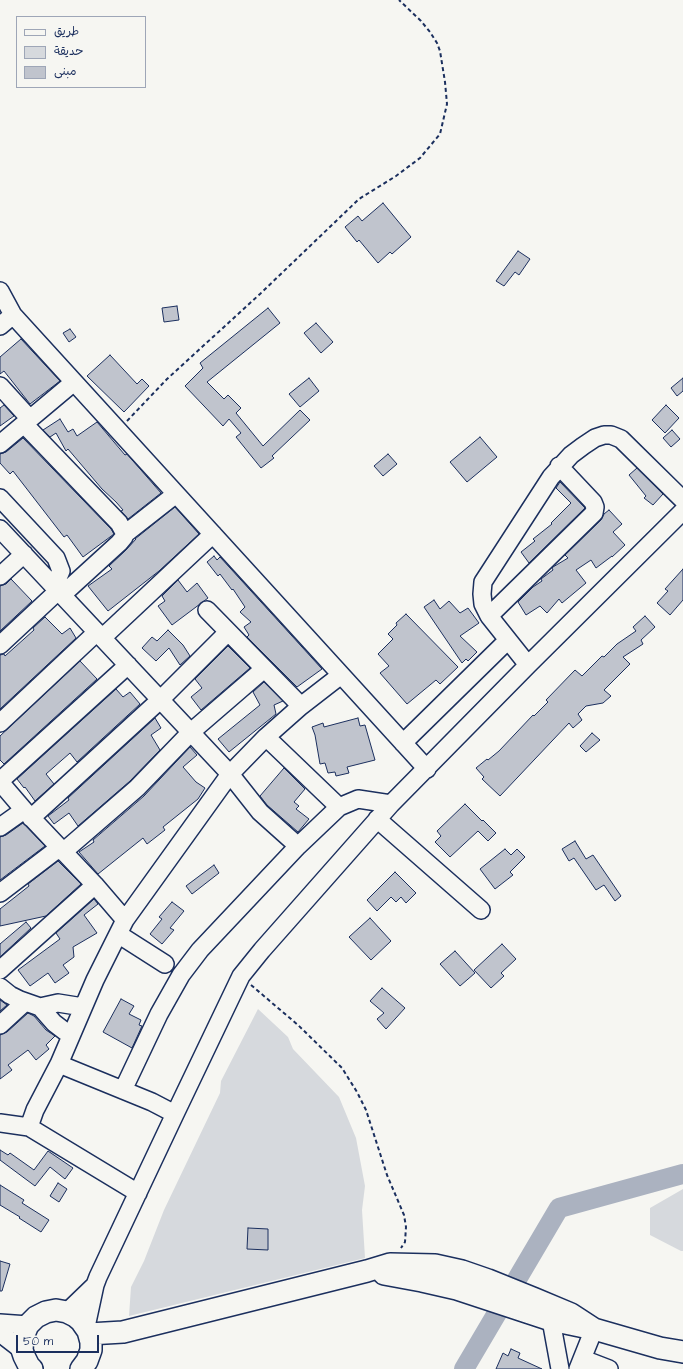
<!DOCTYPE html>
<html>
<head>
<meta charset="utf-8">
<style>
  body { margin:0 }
  #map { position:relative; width:683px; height:1369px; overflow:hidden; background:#f6f6f2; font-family:"Architects Daughter","Playpen Sans Arabic",sans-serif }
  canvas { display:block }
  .legend { position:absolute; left:16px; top:16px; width:130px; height:72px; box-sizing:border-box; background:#f6f6f2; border:1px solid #9ea6b7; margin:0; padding:5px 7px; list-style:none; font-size:12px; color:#1b2f5e }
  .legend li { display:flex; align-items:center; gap:8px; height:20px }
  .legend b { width:20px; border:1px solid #9ea6b7 }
  .scale { position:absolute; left:16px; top:1335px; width:83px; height:18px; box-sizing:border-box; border:2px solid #1b2f5e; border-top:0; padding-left:5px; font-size:12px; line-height:14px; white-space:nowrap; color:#1b2f5e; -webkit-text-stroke:3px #f6f6f2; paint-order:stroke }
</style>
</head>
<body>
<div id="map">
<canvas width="683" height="1369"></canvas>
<ul class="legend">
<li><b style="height:5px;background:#f6f6f2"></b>طريق</li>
<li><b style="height:11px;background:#d6d9dd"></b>حديقة</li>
<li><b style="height:11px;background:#c0c4cd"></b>مبنى</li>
</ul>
<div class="scale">50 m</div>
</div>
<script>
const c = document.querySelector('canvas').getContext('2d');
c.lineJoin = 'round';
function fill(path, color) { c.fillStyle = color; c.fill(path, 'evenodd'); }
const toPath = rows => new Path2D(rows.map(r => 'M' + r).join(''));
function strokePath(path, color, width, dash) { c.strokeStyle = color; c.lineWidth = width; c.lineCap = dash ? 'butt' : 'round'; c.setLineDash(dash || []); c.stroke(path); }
fill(toPath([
  [258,1009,288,1037,293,1049,339,1097,356,1138,365,1186,362,1210,365,1258,129,1316,131,1287,144,1261,164,1210,220,1093,221,1081],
  [683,1189,683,1251,681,1251,650,1235,650,1208]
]), '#d6d9dd');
strokePath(toPath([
  [464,1369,559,1208,683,1174]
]), '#abb2c0', 20);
const building = toPath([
  [383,203,411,237,392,254,390,252,378,263,359,240,357,242,345,227,358,216,362,221,383,203],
  [518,251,530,259,519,275,515,272,504,286,496,281,518,251],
  [177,306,179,320,164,322,162,308,177,306],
  [268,308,280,323,207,382,224,399,228,395,241,408,236,413,263,446,300,410,310,420,272,456,274,458,261,468,236,437,241,433,229,419,223,426,185,386,203,368,200,363,268,308],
  [316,323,333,342,321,353,304,333,316,323],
  [70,329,76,337,69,342,63,333,70,329],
  [21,339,60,381,30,404,4,371,0,374,0,357,21,339],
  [110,355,137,384,142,379,149,386,124,412,87,376,110,355],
  [309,378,319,391,300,407,289,394,309,378],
  [683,378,683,391,677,396,671,388,683,378],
  [4,405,14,416,0,426,0,408,4,405],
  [666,405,679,418,665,433,652,420,666,405],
  [60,419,68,432,73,429,77,436,97,422,125,455,127,454,161,493,128,519,121,511,123,510,116,502,102,489,68,449,66,451,56,433,50,437,43,430,60,419],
  [672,430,680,439,671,447,663,438,672,430],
  [480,437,497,457,467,482,450,462,480,437],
  [23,438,111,529,114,534,83,557,67,535,64,537,13,471,10,474,0,463,0,454,6,452,23,438],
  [388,454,397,464,383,476,374,466,388,454],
  [637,468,663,494,653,505,644,498,646,496,629,475,637,468],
  [560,482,585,508,529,563,521,552,535,541,533,539,552,524,551,523,571,503,556,488,560,482],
  [175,507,199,534,159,571,108,611,88,586,112,569,109,566,126,550,136,539,135,539,175,507],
  [609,510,622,524,613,532,625,545,612,557,612,556,596,568,591,560,576,570,586,583,562,603,559,599,547,613,540,606,526,615,518,602,533,587,542,581,541,579,553,570,552,568,553,567,568,558,565,555,601,520,604,514,609,510],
  [214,556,217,560,220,557,322,669,297,687,247,637,249,635,244,627,251,622,240,612,245,607,233,589,232,590,220,574,218,576,207,562,214,556],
  [683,569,683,600,670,615,657,603,668,591,665,589,683,569],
  [11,579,32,601,0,631,0,586,6,584,11,579],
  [178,580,187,592,197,583,208,598,172,625,158,606,165,601,162,596,178,580],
  [434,600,440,609,449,601,460,613,468,608,479,623,460,636,477,652,468,661,466,659,462,663,424,607,434,600],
  [406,614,458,667,440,684,436,680,407,704,380,673,389,666,378,654,393,639,388,634,397,625,396,623,406,614],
  [645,616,655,627,641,640,643,644,623,657,630,664,604,690,611,696,603,703,586,706,578,714,582,720,573,728,569,723,500,796,482,779,484,777,476,768,487,759,488,760,499,751,533,715,534,716,548,702,546,700,575,670,582,676,602,656,604,657,617,644,636,631,633,627,645,616],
  [45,617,62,634,70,628,76,638,0,709,0,655,4,654,5,656,34,630,33,628,45,617],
  [168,630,183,645,190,656,180,665,169,648,156,661,142,648,152,637,157,641,168,630],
  [228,646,250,668,201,710,191,697,202,688,195,679,228,646],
  [80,661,97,679,4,764,0,760,0,736,80,661],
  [264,682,283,701,274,705,276,714,229,752,218,739,260,705,253,692,264,682],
  [116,689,123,697,130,692,140,704,77,762,70,753,46,774,54,784,35,801,25,787,24,788,17,779,116,689],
  [155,718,161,728,151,735,160,750,130,781,78,826,69,813,54,824,48,816,69,800,68,798,155,718],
  [358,718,360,726,365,725,375,760,347,767,349,773,336,776,335,772,328,773,325,763,320,764,315,735,312,727,323,723,324,727,358,718],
  [592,733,600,740,586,752,580,746,592,733],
  [190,747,197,755,183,767,196,782,205,788,198,799,163,827,165,830,147,844,143,838,98,874,79,852,94,842,93,840,144,796,190,747],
  [284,768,305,789,294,802,299,806,296,809,309,819,298,832,267,805,260,796,284,768],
  [465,804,482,821,483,820,496,833,488,841,478,831,450,857,435,842,441,836,437,831,465,804],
  [23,823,45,846,0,880,0,837,6,835,23,823],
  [575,841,586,859,593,855,621,896,615,901,604,885,596,890,574,858,569,861,562,849,575,841],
  [505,849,511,855,517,849,525,857,510,872,513,875,495,889,480,869,505,849],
  [58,861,81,884,46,916,0,926,0,909,29,886,28,884,58,861],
  [214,865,219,873,192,894,186,886,214,865],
  [395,872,416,893,406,903,401,897,396,902,391,897,377,911,367,900,395,872],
  [94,899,98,904,84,915,97,933,73,947,74,957,63,965,69,973,55,983,48,973,30,986,18,970,60,939,56,933,94,899],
  [172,902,184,911,170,928,174,930,162,944,150,934,162,919,159,917,172,902],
  [370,918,391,941,371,960,349,937,370,918],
  [26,922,31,928,0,957,0,944,26,922],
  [502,944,516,959,501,973,504,976,491,988,474,970,502,944],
  [455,951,475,973,460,986,440,964,455,951],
  [382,988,405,1008,386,1029,377,1019,384,1013,370,1001,382,988],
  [121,999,134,1006,129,1014,141,1020,139,1025,142,1026,132,1048,103,1032,121,999],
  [0,1000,7,1005,0,1011,0,1000],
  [28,1013,34,1016,46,1030,55,1036,46,1045,49,1049,36,1060,28,1050,8,1065,12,1070,0,1079,0,1035,7,1032,28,1013],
  [0,1150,8,1155,10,1153,34,1170,48,1151,73,1168,65,1179,50,1167,35,1186,0,1160,0,1150],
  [58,1183,67,1189,59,1202,50,1196,58,1183],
  [0,1185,24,1200,22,1203,49,1220,41,1232,19,1218,20,1217,0,1205,0,1185],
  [248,1228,268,1229,268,1250,247,1249,248,1228],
  [0,1261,10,1264,2,1291,0,1291,0,1261],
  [511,1349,520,1353,518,1358,542,1369,496,1369,503,1353,508,1356,511,1349]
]);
fill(building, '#c0c4cd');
strokePath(building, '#1b2f5e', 1);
const minor = toPath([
  [0,291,13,315,427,769],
  [0,326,13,315],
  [0,386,30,419],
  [24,424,119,523,125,534,124,537,119,543,62,595],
  [0,444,74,382],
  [0,498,56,558,61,571,58,578,52,584],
  [0,529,230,774,260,812,298,846],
  [125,534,176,494],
  [0,576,24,554],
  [207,610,301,706],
  [489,616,483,604,482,594,483,582,551,477,571,455,583,446,595,438,604,435,611,435,621,439,683,500],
  [102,638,213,534],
  [0,645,58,591],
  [528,665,489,616,594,513,595,507,593,502,559,466],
  [0,723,97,632],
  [266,737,339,807],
  [403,743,508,640],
  [0,781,128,665],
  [0,782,24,810,95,885,125,920],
  [31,818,160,700,228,632],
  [377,819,481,910],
  [0,827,24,810],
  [63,852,137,788,191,732,264,669],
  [0,893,59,848],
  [118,934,165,964],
  [0,970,95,885],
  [0,987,10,995,20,1000,40,1007,54,1023,71,1036],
  [40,1007,58,1003,83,1007],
  [0,1025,25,1002],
  [59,1064,95,980,125,920,230,774,266,737,301,706,341,675],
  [123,1090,159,1014,181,975,200,950,298,846,339,807,358,799,391,804],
  [0,1123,29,1127,138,1193],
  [29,1127,35,1110,59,1064,152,1102,175,1114],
  [67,1312,95,1285],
  [551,1320,560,1369],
  [0,1323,28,1325],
  [86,1327,95,1285,98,1277,175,1114,241,976,262,950,391,804,528,665,683,511],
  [0,1333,22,1350],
  [583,1359,609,1369],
  [578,1369,594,1329]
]);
const major = toPath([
  [384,1274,422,1281,457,1289,551,1320,594,1329,660,1348,683,1352],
  [89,1334,123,1332,367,1271,390,1264,435,1265,462,1271,488,1280,535,1299,571,1314,594,1329],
  [32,1369,29,1366,24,1356,22,1350,23,1337,28,1325,36,1317,46,1312,56,1310,67,1312,75,1316,81,1321,88,1331,91,1342,91,1350,87,1361,81,1369]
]);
strokePath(minor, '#1b2f5e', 20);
strokePath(major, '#1b2f5e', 24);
strokePath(toPath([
  [127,421,167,379,260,294,359,199,396,176,420,158,440,134,447,104,445,82,440,51,437,43,430,32,421,21,399,0],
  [251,985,298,1025,342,1068,357,1092,366,1110,387,1175,404,1215,406,1227,405,1242,401,1248]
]), '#1b2f5e', 2, [4, 3]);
strokePath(minor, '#f6f6f2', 17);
strokePath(major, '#f6f6f2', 21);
</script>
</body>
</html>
